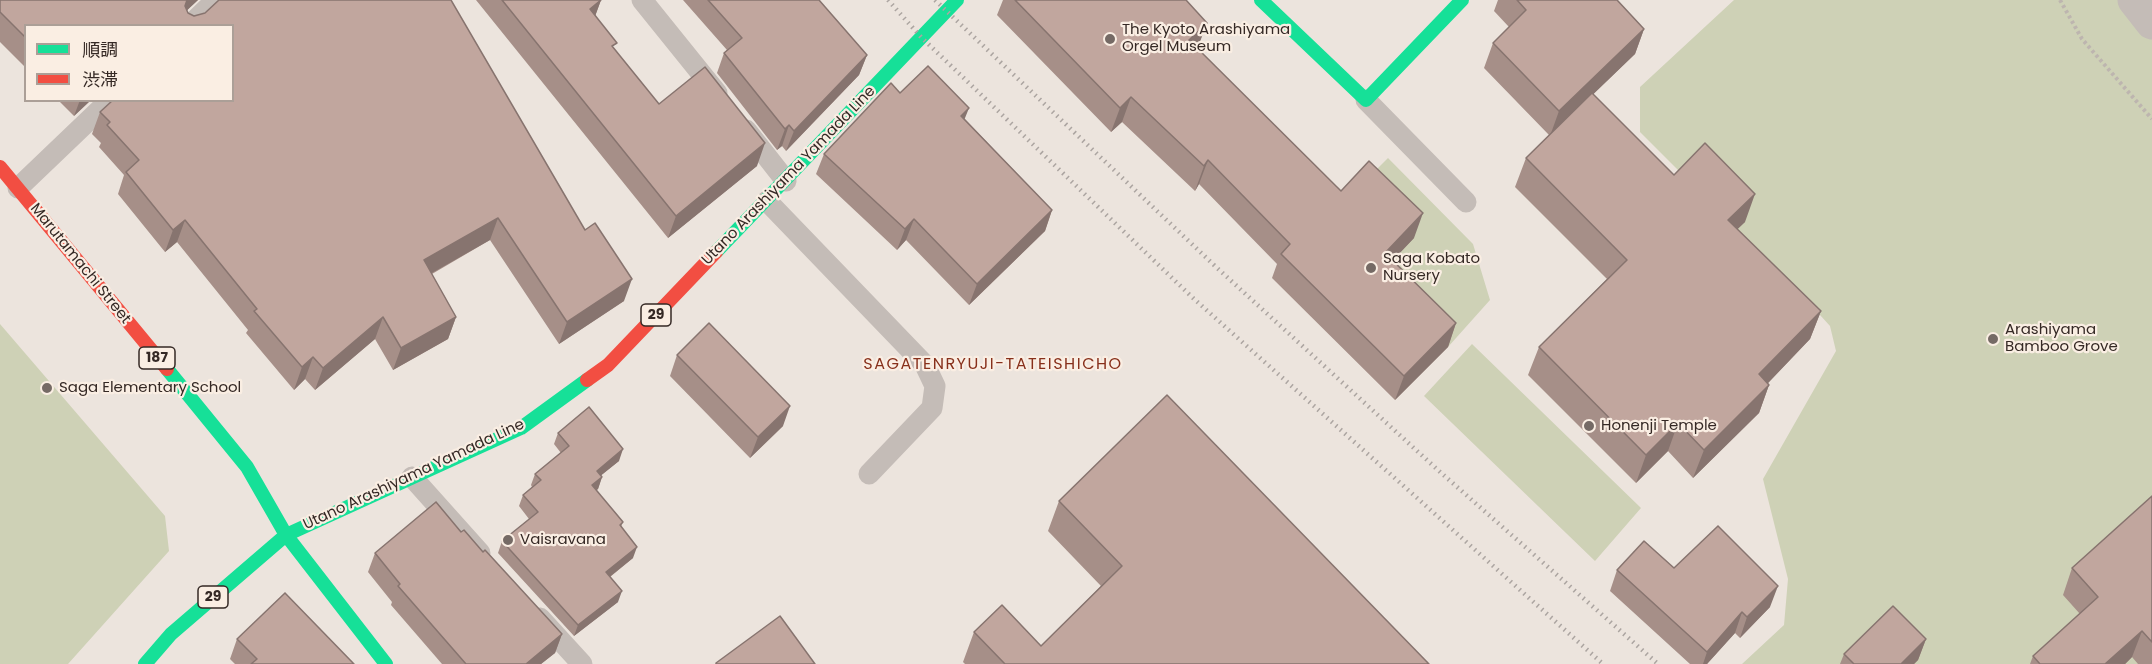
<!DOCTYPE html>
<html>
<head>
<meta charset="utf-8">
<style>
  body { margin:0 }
  #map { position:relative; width:2152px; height:664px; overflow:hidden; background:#ece4dd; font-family:Poppins,"Noto Sans JP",sans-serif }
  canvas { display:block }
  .legend { position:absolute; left:24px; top:24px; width:210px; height:78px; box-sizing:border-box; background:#faeee3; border:2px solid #ab9f97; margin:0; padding:8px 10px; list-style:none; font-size:18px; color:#352925 }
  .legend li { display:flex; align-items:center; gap:12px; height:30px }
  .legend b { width:30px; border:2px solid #ab9f97 }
</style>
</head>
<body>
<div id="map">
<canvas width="2152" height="664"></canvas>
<ul class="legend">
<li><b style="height:8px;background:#16e098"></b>順調</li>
<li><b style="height:8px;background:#f24e42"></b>渋滞</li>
</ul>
</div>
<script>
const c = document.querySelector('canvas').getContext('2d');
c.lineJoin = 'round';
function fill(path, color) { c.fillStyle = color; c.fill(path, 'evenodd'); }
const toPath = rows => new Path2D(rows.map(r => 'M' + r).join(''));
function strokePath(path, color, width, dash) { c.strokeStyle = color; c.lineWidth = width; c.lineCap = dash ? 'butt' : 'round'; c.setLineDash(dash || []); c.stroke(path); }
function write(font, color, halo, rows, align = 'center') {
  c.font = font + ' Poppins,sans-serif'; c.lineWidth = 4.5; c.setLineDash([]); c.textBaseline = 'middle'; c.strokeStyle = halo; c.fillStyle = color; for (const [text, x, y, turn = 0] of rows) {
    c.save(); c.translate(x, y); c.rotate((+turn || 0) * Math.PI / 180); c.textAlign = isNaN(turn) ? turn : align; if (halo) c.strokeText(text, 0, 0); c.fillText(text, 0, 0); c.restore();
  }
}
fill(toPath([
  [1734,0,2152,0,2152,664,1742,664,1784,625,1788,579,1763,479,1836,351,1830,326,1791,283,1640,132,1640,87],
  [1388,158,1473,244,1490,300,1448,347,1377,277,1361,185],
  [0,324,165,516,169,551,68,664,0,664],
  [1472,344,1641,508,1595,561,1424,396]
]), '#ced1b6');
strokePath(toPath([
  [2060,0,2082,39,2152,119]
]), '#bdb5af', 4, [3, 3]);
strokePath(toPath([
  [642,0,717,93],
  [189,26,216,0],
  [1366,100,1466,202],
  [746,130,786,181],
  [18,188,110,100],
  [767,201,925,365,935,386,932,408,869,474],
  [412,477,480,553],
  [540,618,582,664]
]), '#c4bcb7', 21);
strokePath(toPath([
  [2134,0,2152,23]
]), '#c4bcb7', 33);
strokePath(toPath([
  [1261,0,1366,100,1462,0],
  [716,252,957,0],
  [167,369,247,467,286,535],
  [286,535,386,664],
  [145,664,171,634,286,535,521,428,587,380]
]), '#16e098', 14);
strokePath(toPath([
  [0,167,167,369],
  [587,380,608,365,716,252]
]), '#f24e42', 14);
strokePath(toPath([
  [888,0,921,37,1193,298,1603,664],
  [935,0,1215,266,1439,471,1658,664]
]), '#aca5a1', 4.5, [1.5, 4.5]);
fill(toPath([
  [0,0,198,0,187,10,188,13,624,301,559,344,490,240,432,274,456,317,448,339,393,370,375,339,315,390,305,379,294,390,246,333,248,330,177,242,165,252,118,194,124,175,99,147,101,143,92,134,100,112,232,100,26,26,26,68,0,42],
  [476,0,601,0,595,16,614,49,659,104,757,166,668,238],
  [683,0,819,0,867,55,859,75,786,151,782,146,777,150,717,73,724,53,727,50],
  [1003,0,1186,0,1207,23,1197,48,1341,191,1414,238,1393,260,1456,323,1448,347,1395,400,1272,278,1277,264,1199,184,1195,191,1122,122,1111,132,997,15],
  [1498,0,1617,0,1644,29,1635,54,1593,94,1674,175,1745,222,1737,229,1821,311,1810,339,1768,383,1769,385,1759,413,1693,478,1668,451,1636,483,1528,375,1539,347,1607,279,1515,187,1526,158,1549,135,1484,68,1493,43,1509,27,1494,11],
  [900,93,965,119,1052,210,1045,231,969,305,906,240,897,250,816,174,824,154],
  [58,100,91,100,74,116],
  [677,355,783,426,750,458,670,376],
  [558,433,619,461,601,475,602,477,598,489,596,490,623,522,621,527,633,558,610,577,618,602,574,636,498,553,502,541,529,519,519,506,523,495,532,487,531,485,535,474,561,453,554,444],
  [2152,496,2152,664,2138,664,2132,657,2125,664,2030,664,2033,656,2080,614,2063,595,2072,568],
  [1059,501,1429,664,965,664,963,662,974,632,1041,646,1101,586,1048,531],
  [461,532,483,552,562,634,555,653,541,664,442,664,391,605,392,602,368,572,375,553],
  [1674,568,1770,607,1740,638,1735,633,1707,664,1690,664,1610,591,1617,570],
  [237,639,354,664,235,664,230,659],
  [1926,639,1918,660,1914,664,1840,664,1844,654]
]), '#a68f88');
fill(toPath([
  [186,0,198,0,180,17],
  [601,0,593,22,590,9],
  [1207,23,1198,47,1180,65,1189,40],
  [1644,29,1635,54,1550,136,1559,111],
  [867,55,859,75,786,151,794,131],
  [1131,97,1122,122,1111,132,1120,108],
  [80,100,91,100,74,116],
  [969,108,961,128,961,116],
  [789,125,782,146,777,150,785,129],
  [765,143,757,166,668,238,676,216],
  [1208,160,1199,184,1195,191,1204,166],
  [1755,194,1745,222,1718,248,1728,220],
  [1052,210,1045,231,969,305,977,284],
  [1423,213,1414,238,1377,277,1385,253],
  [498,218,490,240,416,282,424,260],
  [914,219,906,240,897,250,905,229],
  [185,220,177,242,165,252,173,230],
  [632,279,624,301,559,344,567,322],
  [1821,311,1810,339,1749,403,1759,374],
  [383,317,375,339,315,390,323,368],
  [456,317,448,339,393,370,401,348],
  [1456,323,1448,347,1395,400,1404,376],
  [313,357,305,379,294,390,302,367],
  [1769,385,1759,413,1693,478,1704,450],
  [790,406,783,426,750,458,758,437],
  [1678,423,1668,451,1636,483,1646,455],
  [623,449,619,461,593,482,597,471],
  [602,477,598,489,588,497,592,485],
  [637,547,633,558,602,583,606,572],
  [1778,586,1770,607,1740,638,1747,617],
  [622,591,618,602,574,636,578,625],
  [1742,612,1735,633,1707,664,1703,664,1707,652],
  [2142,631,2132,657,2125,664,2105,664],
  [562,634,555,653,541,664,526,664],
  [1926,639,1918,660,1914,664,1901,664]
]), '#87746f');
const building = toPath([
  [0,0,187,0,185,6,188,13,194,16,205,13,219,0,451,0,585,230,595,223,632,279,567,322,498,218,424,260,456,317,401,348,383,317,323,368,313,357,302,367,254,311,257,309,185,220,173,230,126,172,139,160,107,125,110,122,100,112,113,100,232,100,232,26,26,26,26,38,0,12,0,0],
  [502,0,601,0,590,9,617,43,612,46,659,104,705,67,765,143,676,216,502,0],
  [708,0,819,0,867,55,794,131,789,125,785,129,724,53,742,38,708,0],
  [1015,0,1186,0,1207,23,1189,40,1341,191,1369,161,1423,213,1385,253,1456,323,1404,376,1281,254,1290,244,1208,160,1204,166,1131,97,1120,108,1015,0],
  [1517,0,1617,0,1644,29,1559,111,1493,43,1526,10,1517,0],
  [928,66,969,108,961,116,1052,210,977,284,914,219,905,229,824,154,891,83,900,93,928,66],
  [1592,93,1674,175,1705,143,1755,194,1728,220,1821,311,1759,374,1769,385,1704,450,1678,423,1646,455,1539,347,1627,260,1526,158,1592,93],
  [709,323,790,406,758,437,677,355,709,323],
  [1167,395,1429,664,1005,664,974,632,1002,605,1041,646,1122,566,1059,501,1167,395],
  [589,407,623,449,597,471,602,477,592,485,623,522,620,525,637,547,606,572,622,591,578,625,502,541,538,512,523,495,541,480,535,474,569,446,558,433,589,407],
  [2152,496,2152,642,2142,631,2105,664,2040,664,2033,656,2098,597,2072,568,2152,496],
  [436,502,461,532,464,530,483,552,485,550,562,634,526,664,466,664,398,586,400,584,375,553,436,502],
  [1718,526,1778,586,1747,617,1742,612,1707,652,1617,570,1644,541,1674,568,1718,526],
  [285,593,354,664,251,664,257,659,237,639,285,593],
  [1893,606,1926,639,1901,664,1854,664,1844,654,1893,606],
  [780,616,815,664,716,664,716,663,780,616]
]);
fill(building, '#c1a69e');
strokePath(building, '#87746f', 1.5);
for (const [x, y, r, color] of [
  [1110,39,6,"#756a65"],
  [1371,268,6,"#756a65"],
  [1993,339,6,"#756a65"],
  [47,388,6,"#756a65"],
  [1589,426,6,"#756a65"],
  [508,540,6,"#756a65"]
]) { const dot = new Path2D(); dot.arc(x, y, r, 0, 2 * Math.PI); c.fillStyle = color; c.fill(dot); strokePath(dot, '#faeee3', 2); }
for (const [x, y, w] of [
  [656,315,30],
  [157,358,36],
  [213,597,30]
]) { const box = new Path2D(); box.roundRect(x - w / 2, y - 11, w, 22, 4.5); c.fillStyle = '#faeee3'; c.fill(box); strokePath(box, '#352925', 1.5); }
write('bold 14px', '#352925', null, [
  ["29",656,315],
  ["187",157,358],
  ["29",213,597]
]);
write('15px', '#352925', '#faeee3', [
  ["The Kyoto Arashiyama",1122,30],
  ["Orgel Museum",1122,47],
  ["Saga Kobato",1383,259],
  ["Nursery",1383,276],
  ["Arashiyama",2005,330],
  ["Bamboo Grove",2005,347],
  ["Saga Elementary School",59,388],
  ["Honenji Temple",1601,426],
  ["Vaisravana",520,540]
], 'left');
write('15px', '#352925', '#faeee3', [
  ["Utano Arashiyama Yamada Line",789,176,-46],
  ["Marutamachi Street",80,264,51],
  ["Utano Arashiyama Yamada Line",414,475,-25]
]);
c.letterSpacing = '1.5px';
write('16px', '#87301b', '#faeee3', [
  ["SAGATENRYUJI-TATEISHICHO",993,365]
]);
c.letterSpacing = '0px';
</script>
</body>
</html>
